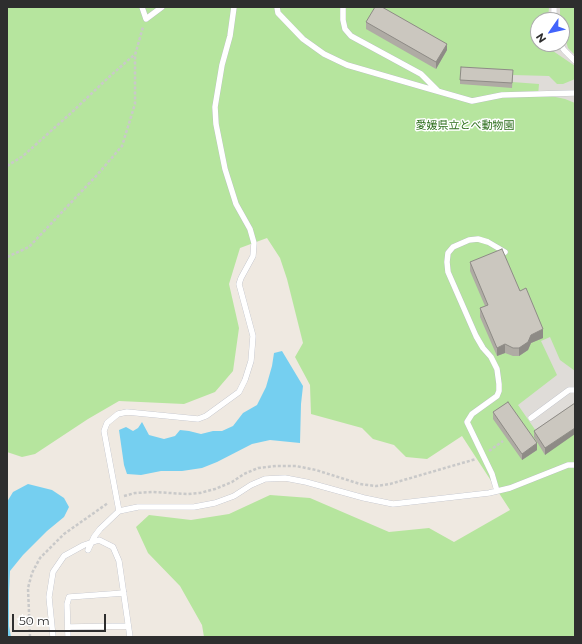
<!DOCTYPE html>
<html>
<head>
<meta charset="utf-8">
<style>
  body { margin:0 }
  #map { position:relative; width:582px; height:644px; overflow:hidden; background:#efe9e1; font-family:Montserrat,sans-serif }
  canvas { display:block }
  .frame { position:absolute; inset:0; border:8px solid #2e2e2e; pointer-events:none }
  .north { position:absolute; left:530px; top:12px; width:40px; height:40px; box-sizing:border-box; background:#fff; border:1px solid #ababab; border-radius:50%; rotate:236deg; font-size:11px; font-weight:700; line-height:16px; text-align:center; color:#2e2e2e }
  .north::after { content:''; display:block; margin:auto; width:14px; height:18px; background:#4264fb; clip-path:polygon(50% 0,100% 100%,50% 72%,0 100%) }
  .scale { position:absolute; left:12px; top:614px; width:94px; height:18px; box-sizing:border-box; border:2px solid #2e2e2e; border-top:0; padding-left:5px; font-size:12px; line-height:14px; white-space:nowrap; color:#2e2e2e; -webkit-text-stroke:3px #fff; paint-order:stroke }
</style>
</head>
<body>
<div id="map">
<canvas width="582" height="644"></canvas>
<div class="frame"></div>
<div class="north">N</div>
<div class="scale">50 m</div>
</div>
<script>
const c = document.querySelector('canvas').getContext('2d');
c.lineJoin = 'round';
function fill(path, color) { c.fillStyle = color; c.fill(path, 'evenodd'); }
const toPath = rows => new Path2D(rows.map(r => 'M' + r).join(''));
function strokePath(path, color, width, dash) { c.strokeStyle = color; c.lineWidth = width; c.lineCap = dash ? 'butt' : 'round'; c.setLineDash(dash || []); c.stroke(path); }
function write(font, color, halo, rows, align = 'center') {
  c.font = font + ' Montserrat,"Noto Sans JP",sans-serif'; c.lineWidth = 3; c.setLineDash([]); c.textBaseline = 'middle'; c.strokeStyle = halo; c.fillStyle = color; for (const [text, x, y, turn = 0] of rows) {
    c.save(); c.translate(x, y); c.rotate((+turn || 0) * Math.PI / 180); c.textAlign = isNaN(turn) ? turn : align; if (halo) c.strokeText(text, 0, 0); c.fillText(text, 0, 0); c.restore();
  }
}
fill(toPath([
  [7,7,575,7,575,637,204,637,202,625,180,586,148,553,136,527,149,515,191,520,229,514,270,495,310,498,389,532,429,528,454,542,510,510,462,436,427,459,406,457,394,445,373,439,362,428,311,414,310,385,295,357,303,343,287,279,280,258,267,238,240,248,229,284,239,328,233,371,215,392,184,404,119,401,88,419,35,454,22,457,7,452],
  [538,20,562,20,562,44,538,44]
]), '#b6e59e');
fill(toPath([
  [549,7,560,7,560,20,548,20],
  [562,27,568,48,575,55,575,66,553,51,551,44,562,44],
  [513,75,549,76,557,84,563,84,575,79,575,103,565,99,551,96,538,96,539,84,512,82],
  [550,337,560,360,575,371,575,403,536,431,518,405,557,375,541,341]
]), '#dfdcd8');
fill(toPath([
  [282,351,303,386,301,404,300,443,270,440,252,444,217,462,202,468,182,471,161,471,141,475,127,474,124,465,119,430,126,427,133,431,138,428,142,422,149,435,164,439,175,436,180,430,189,431,201,434,213,431,222,431,233,426,243,413,257,405,266,387,272,366,274,353],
  [28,484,52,490,64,498,69,507,64,517,47,531,23,555,10,571,9,592,9,626,11,637,7,637,7,502,13,492]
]), '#75cff0');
const service = toPath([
  [142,7,146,19,162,7],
  [277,7,278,13,303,39,324,54,347,65,423,87,472,101,502,95,575,93],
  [343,7,343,20,345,29,351,36,421,74,438,91],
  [554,20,554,7],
  [560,44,564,50,575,61],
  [531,418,569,390,575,390],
  [497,491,492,474,467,422,472,414,497,396,499,391,499,384,497,369,491,357,483,348,476,336,448,272,447,262,448,253,453,247,469,240,478,239,488,242,505,252],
  [119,511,104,431,107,423,118,414,127,412,198,419,206,416,239,392,245,380,251,361,253,336,239,284,241,278,253,256,254,243,250,229,236,204,225,169,216,124,215,107,222,65,230,36,234,7],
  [88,550,94,537,100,529,119,511,138,507,194,507,215,503,234,496,251,485,265,479,285,478,306,482,364,498,393,504,489,493,510,488,568,465,575,465],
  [68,627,128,626],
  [53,637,49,597,53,572,64,556,84,545,99,540,113,547,119,561,130,637],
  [68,637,67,604,69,597,124,593]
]);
strokePath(service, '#b4b7c1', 6);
strokePath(toPath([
  [7,166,23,156,71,113,109,77,134,55],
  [7,257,29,247,97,175,122,146,135,104,135,55,143,27],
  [489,451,503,441],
  [124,496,135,493,153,492,187,494,200,493,215,489,232,482,244,474,258,468,276,466,296,466,316,470,360,484,376,486,390,484,476,459],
  [30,637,28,588,32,573,40,558,64,534,108,503]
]), '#c9c9c9', 2.5, [3, 2]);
strokePath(service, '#fff', 5.5);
fill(toPath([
  [287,7,296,7,295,8],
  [366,22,447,50,436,69,366,29],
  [513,75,512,88,460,84,460,80],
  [470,262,520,291,543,338,531,343,528,350,519,356,513,356,505,353,497,356,480,317,480,308,485,306,470,271],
  [575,403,545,455,534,437,534,431],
  [493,412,537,450,522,460,493,419]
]), '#afaba4');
fill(toPath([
  [447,44,447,50,436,69,436,62],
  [543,329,543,338,531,343,528,350,519,356,519,348,531,335],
  [505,344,505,353,497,356,497,348],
  [575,428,575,434,545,455,545,448],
  [537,443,537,450,522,460,522,454]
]), '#8e8b86');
const building = toPath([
  [375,7,382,7,447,44,436,62,366,22,375,7],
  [461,67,513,70,512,83,460,80,461,67],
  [502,249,520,291,526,288,543,329,531,335,528,342,519,348,513,348,505,344,497,348,480,308,488,305,470,262,502,249],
  [508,402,537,443,522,454,493,412,508,402],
  [575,403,575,428,545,448,534,431,575,403]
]);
fill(building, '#cbc7bf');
strokePath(building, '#8e8b86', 1);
write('11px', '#2c6e1b', '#fff', [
  ["愛媛県立とべ動物園",465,126]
]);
</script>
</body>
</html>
